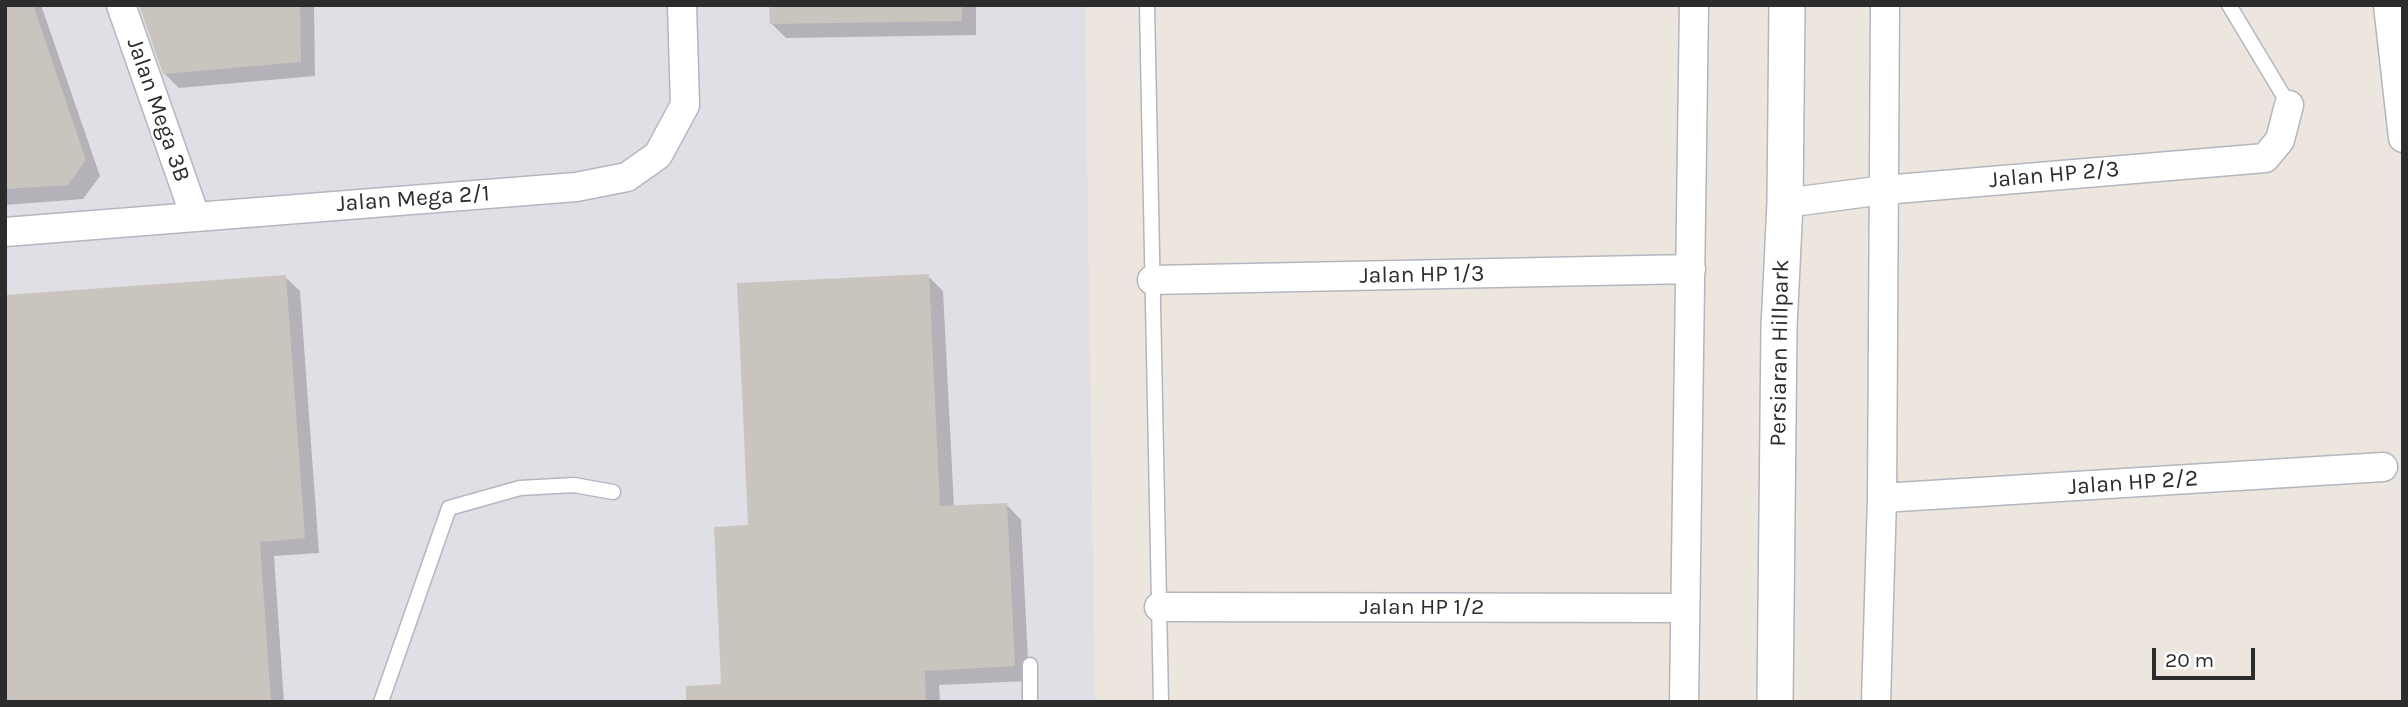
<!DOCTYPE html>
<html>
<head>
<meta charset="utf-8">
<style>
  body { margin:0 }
  #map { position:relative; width:2408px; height:707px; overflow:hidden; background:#ede6df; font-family:Karla,sans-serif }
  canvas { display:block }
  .frame { position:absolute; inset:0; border:7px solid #2c2c2c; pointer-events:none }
  .scale { position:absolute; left:2152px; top:648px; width:103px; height:32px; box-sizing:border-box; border:4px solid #2c2c2c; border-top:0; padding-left:9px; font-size:21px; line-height:24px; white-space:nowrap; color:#2c2c2c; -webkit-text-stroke:5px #fff; paint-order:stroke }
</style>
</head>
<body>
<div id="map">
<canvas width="2408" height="707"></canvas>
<div class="frame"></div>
<div class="scale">20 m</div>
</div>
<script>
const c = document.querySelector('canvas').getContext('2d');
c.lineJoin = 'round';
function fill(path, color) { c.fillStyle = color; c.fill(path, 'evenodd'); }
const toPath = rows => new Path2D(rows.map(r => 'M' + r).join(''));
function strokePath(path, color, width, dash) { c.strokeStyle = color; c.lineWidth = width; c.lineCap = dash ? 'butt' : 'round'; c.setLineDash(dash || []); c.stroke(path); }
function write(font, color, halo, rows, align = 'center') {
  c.font = font + ' Karla,sans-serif'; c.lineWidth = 5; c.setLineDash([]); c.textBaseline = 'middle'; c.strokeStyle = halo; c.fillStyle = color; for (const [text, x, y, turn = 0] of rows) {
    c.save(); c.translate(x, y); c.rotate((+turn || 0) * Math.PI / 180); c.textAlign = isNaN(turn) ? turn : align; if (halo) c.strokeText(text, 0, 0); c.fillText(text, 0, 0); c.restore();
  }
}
fill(toPath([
  [5,5,1085,5,1095,702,5,702]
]), '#e1dfe6');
fill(toPath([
  [5,5,41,5,100,176,83,199,5,205],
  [141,5,314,5,315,76,179,88,164,73],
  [771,5,976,5,976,35,786,38,771,23],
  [928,276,943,291,954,507,1007,505,1021,520,1029,681,939,685,940,702,688,702,723,686,750,527],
  [285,277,300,291,319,553,274,556,284,702,5,702]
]), '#0003');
fill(toPath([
  [5,5,33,5,86,160,68,185,5,189],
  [139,5,300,5,301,62,163,74],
  [769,5,962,5,962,21,770,24],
  [929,274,940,506,1007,503,1015,666,925,671,926,702,686,702,686,686,721,684,714,527,748,525,737,283],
  [286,275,305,538,260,542,271,702,5,702,5,295]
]), '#c9c4bd');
const service = toPath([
  [1147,5,1161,702],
  [2229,5,2289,105],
  [381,702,449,508,520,488,574,485,613,492],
  [1030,702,1030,665]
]);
const minor = toPath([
  [121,5,195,216],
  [2388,5,2403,138],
  [1785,203,1884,190,2265,158,2280,140,2289,105],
  [5,232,576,187,627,177,658,155,685,105,682,5],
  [1152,280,1691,269],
  [1882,498,2383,467],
  [1159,607,1685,608],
  [1684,702,1694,5],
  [1876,702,1882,498,1885,5]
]);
const tertiary = toPath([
  [1775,702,1779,328,1785,203,1787,5]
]);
strokePath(service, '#b2b6bf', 17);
strokePath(minor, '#b2b6bf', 31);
strokePath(tertiary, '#b2b6bf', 38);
strokePath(service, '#fff', 14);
strokePath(minor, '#fff', 28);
strokePath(tertiary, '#fff', 35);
write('23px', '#2c2c2c', '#fff', [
  ["Jalan Mega 3B",158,110,71],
  ["Jalan HP 2/3",2054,175,-5],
  ["Jalan Mega 2/1",413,199,-4],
  ["Jalan HP 1/3",1422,275,-1],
  ["Persiaran Hillpark",1780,353,-89],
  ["Jalan HP 2/2",2133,483,-4],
  ["Jalan HP 1/2",1422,607]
]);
</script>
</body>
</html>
